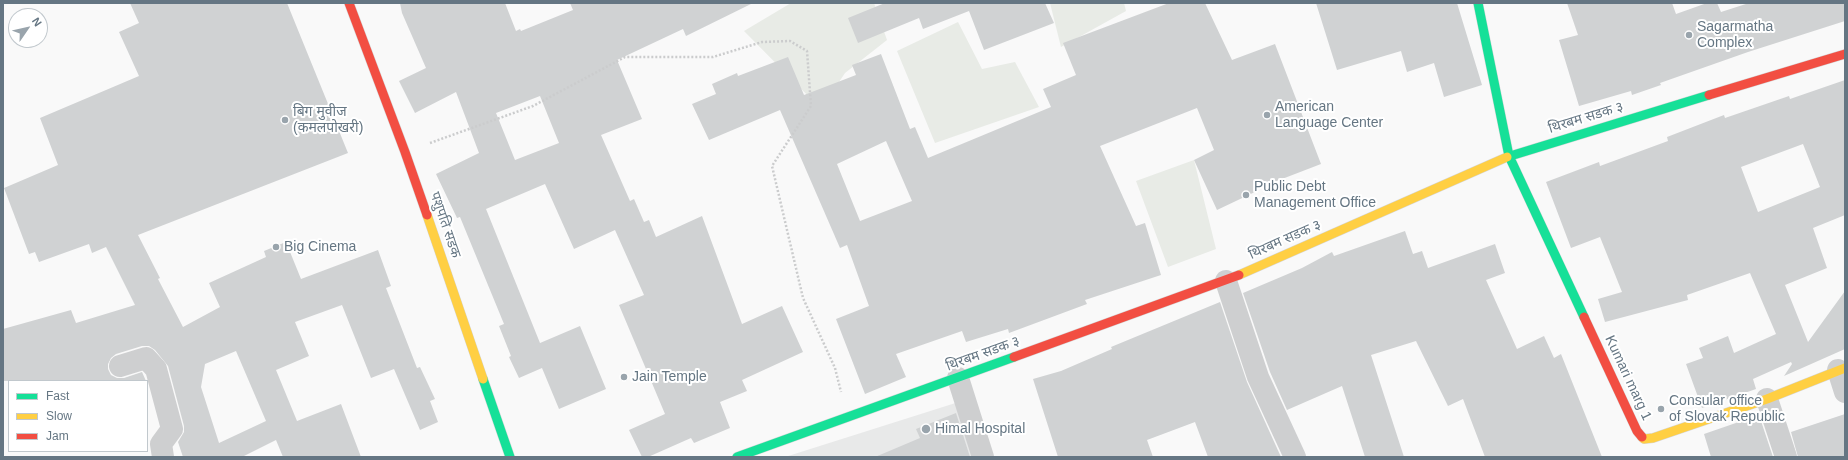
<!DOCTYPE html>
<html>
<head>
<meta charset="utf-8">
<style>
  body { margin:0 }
  #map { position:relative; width:1848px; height:460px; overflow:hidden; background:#f9f9f9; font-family:Arial,sans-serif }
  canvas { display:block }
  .frame { position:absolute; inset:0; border:4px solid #657683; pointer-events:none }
  .legend { position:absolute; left:8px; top:380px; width:140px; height:72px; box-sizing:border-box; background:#fff; border:1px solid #c1c8cd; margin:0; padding:5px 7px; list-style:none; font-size:12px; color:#657683 }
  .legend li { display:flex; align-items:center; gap:8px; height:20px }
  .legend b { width:20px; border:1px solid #c1c8cd }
  .north { position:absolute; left:8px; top:8px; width:40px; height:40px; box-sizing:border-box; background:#fff; border:1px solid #c1c8cd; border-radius:50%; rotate:56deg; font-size:11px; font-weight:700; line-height:16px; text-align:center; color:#657683 }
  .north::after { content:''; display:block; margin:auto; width:14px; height:18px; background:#99a4ac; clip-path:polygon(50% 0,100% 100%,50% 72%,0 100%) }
</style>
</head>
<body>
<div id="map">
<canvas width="1848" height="460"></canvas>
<div class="frame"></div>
<ul class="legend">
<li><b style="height:5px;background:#16e098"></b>Fast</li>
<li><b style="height:5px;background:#ffcf43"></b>Slow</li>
<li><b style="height:5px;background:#f24e42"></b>Jam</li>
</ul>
<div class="north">N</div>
</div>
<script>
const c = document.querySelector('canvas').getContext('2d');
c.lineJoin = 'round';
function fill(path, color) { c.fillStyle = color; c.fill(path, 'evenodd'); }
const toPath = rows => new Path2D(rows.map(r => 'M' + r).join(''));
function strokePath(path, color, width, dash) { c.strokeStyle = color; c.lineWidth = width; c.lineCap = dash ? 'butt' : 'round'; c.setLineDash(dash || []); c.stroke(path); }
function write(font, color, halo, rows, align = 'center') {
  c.font = font + ' Arial,"Noto Sans Devanagari",sans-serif'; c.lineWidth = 4; c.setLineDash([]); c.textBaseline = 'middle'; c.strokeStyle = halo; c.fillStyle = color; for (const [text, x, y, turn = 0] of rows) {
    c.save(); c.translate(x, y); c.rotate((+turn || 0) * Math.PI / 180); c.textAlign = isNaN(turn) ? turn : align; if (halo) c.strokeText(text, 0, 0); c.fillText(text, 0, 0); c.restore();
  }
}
fill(toPath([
  [965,400,990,457,785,457]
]), '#e8e9e9');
fill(toPath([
  [791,3,874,3,887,40,845,73,821,109,744,31],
  [1050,3,1124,3,1126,11,1061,47],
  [958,22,982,69,1015,62,1039,107,935,143,897,51],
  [1194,160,1216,249,1168,267,1136,181]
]), '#e8ebe6');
fill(toPath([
  [130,3,287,3,348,153,138,235,160,278,158,279,183,327,220,307,209,283,266,257,264,251,286,242,301,279,378,250,391,286,386,288,417,368,420,367,435,399,430,401,438,422,420,430,394,369,371,378,342,305,295,322,309,356,276,370,297,421,341,404,361,457,283,457,276,440,242,457,183,457,178,442,184,432,184,426,168,366,155,350,149,346,142,346,116,354,111,358,108,364,108,369,111,375,117,378,124,378,142,372,146,381,3,381,3,329,71,310,76,323,135,305,106,247,92,253,89,244,39,262,35,252,29,254,4,188,58,165,40,118,139,76,119,32,139,23],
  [236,351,266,421,219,443,201,387,205,364],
  [400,3,505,3,516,31,520,29,521,31,573,10,570,3,753,3,686,36,683,29,617,60,642,119,601,135,630,201,634,199,644,222,649,220,656,237,702,216,742,324,782,306,803,352,742,380,747,391,720,402,730,428,694,443,691,438,648,457,642,457,629,430,665,414,619,305,644,295,615,230,574,249,545,184,486,209,540,343,580,326,606,389,559,409,542,368,519,378,509,357,511,356,499,326,504,324,460,217,457,218,436,174,479,153,456,92,415,113,399,81,426,68,402,13],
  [540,96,559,143,515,160,496,113],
  [885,3,1045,3,1054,23,984,50,969,11,923,29,919,18,858,43,848,18],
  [1169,3,1205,3,1232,60,1275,44,1321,164,1256,189,1257,191,1217,210,1194,160,1214,150,1197,108,1100,146,1136,226,1145,223,1161,275,1085,300,1087,304,1009,333,1008,329,966,342,962,331,896,354,906,377,865,394,836,319,869,306,847,245,840,248,780,110,709,140,692,104,716,94,712,84,737,73,738,76,788,57,804,95,856,75,852,65,881,54,910,129,915,127,928,158,1051,107,1043,89,1076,75,1063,43],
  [886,141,912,201,860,221,837,164],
  [1316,3,1457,3,1482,85,1444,97,1434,63,1407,72,1401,51,1337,70],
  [1567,3,1672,3,1676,14,1707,3,1717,3,1721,12,1749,3,1845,3,1845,21,1748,52,1660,83,1661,85,1632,95,1631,91,1579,106,1559,40,1578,35],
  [1845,80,1845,215,1813,228,1827,268,1785,285,1808,342,1845,291,1845,349,1784,376,1792,364,1791,362,1753,379,1756,389,1702,408,1686,364,1703,358,1699,348,1728,336,1734,353,1776,334,1750,273,1687,295,1688,300,1605,322,1598,299,1622,292,1600,237,1571,248,1546,182,1599,162,1600,166,1668,141,1667,137,1724,115,1725,118,1789,96,1790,99],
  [1803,144,1820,187,1758,212,1741,167],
  [1405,231,1413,254,1422,251,1428,268,1495,244,1505,273,1486,280,1517,349,1544,336,1554,358,1561,354,1602,457,1485,457,1463,399,1448,406,1416,341,1371,355,1404,457,1365,457,1342,386,1287,410,1270,372,1243,293,1302,268,1332,252,1334,256],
  [1220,302,1247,382,1281,457,1208,457,1195,422,1147,440,1153,457,1058,457,1033,379,1061,371,1112,349,1111,347],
  [956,413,970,457,875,457,920,438,916,429],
  [1845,414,1845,457,1798,457,1791,432],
  [1759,415,1773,457,1711,457,1704,434]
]), '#d0d2d3');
const fast = toPath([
  [1478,3,1509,156,1584,317],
  [1507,157,1709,95],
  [483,379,510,457],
  [737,457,1014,357]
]);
const slow = toPath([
  [427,215,483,379],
  [1239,275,1507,157],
  [1642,437,1644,439,1653,438,1767,399,1845,368]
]);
const jam = toPath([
  [349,3,405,152,427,215],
  [1709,95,1845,54],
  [1584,317,1637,431,1642,437],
  [1014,357,1239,275]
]);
strokePath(fast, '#d5d6d7', 10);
strokePath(slow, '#d5d6d7', 10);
strokePath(jam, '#d5d6d7', 10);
strokePath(toPath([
  [430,143,533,106,625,57,713,57,762,42,790,41,807,51,811,106,772,166,803,298,835,368,841,392]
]), '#cbcccd', 2.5, [2, 2]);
strokePath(toPath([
  [1226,281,1258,377,1295,457],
  [120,366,146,358,156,369,172,429,161,444,163,457],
  [1838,370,1845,392],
  [958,378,983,457],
  [1767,399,1786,457]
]), '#cecfd0', 22);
strokePath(fast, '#16e098', 9);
strokePath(slow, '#ffcf43', 9);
strokePath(jam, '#f24e42', 9);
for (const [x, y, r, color] of [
  [1689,35,4,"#99a4ac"],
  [1267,115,4,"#99a4ac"],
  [285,120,4,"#99a4ac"],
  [1246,195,4,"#99a4ac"],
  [276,247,4,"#99a4ac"],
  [624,377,4,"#99a4ac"],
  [1661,409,4,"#99a4ac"],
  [926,429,5,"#99a4ac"]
]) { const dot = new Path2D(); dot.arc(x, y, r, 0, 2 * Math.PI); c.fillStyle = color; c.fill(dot); strokePath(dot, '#fff', 1.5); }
write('14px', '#657683', '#fff', [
  ["Sagarmatha",1697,27],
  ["Complex",1697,43],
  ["American",1275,107],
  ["Language Center",1275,123],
  ["बिग मुवीज",293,112],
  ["(कमलपोखरी)",293,128],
  ["Public Debt",1254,187],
  ["Management Office",1254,203],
  ["Big Cinema",284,247],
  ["Jain Temple",632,377],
  ["Consular office",1669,401],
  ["of Slovak Republic",1669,417],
  ["Himal Hospital",935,429]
], 'left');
write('14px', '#657683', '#fff', [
  ["थिरबम सडक ३",1586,118,-17],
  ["पशुपति सडक",445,225,71],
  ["थिरबम सडक ३",1285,240,-24],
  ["थिरबम सडक ३",983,354,-20],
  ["Kumari marg 1",1628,378,65]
]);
</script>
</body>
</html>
